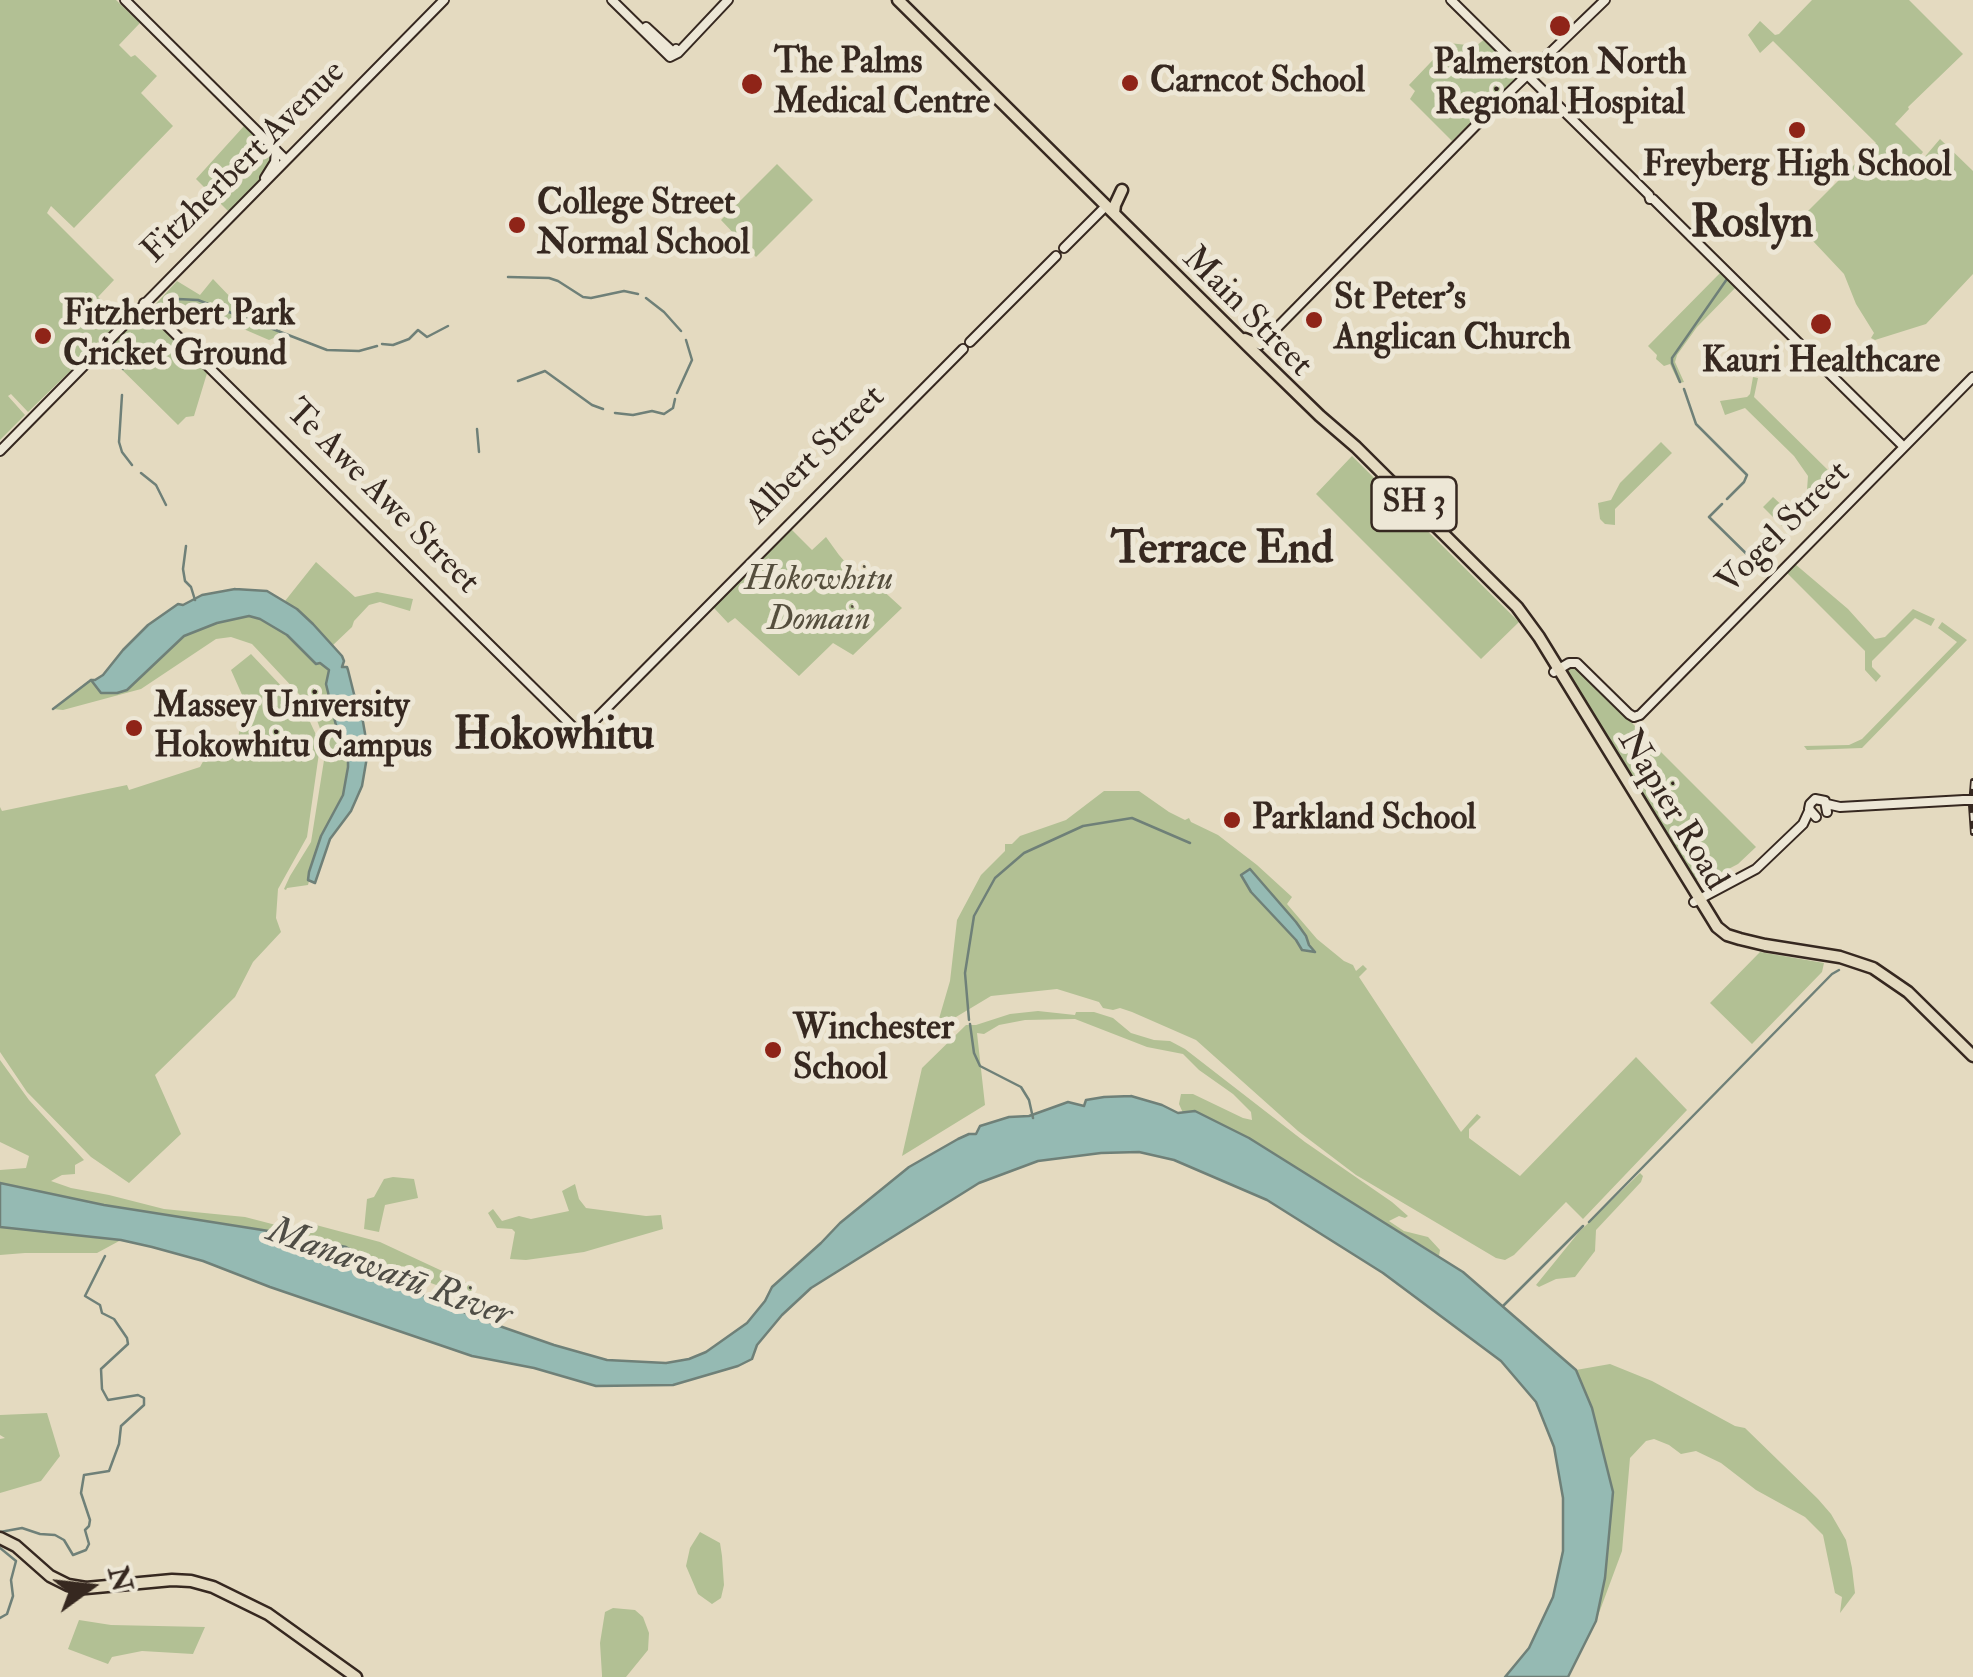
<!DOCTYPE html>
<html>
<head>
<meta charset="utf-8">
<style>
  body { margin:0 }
  #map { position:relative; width:1973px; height:1677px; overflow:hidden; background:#e4dac0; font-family:"IM FELL Double Pica",serif }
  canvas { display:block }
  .north { position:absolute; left:40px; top:1537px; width:100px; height:100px; -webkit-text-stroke:8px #ede7d6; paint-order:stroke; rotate:75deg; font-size:28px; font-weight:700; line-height:40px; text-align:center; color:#362820 }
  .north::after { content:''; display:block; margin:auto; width:35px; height:45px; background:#362820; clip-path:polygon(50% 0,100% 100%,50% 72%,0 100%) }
</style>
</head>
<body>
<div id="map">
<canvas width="1973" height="1677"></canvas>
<div class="north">N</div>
</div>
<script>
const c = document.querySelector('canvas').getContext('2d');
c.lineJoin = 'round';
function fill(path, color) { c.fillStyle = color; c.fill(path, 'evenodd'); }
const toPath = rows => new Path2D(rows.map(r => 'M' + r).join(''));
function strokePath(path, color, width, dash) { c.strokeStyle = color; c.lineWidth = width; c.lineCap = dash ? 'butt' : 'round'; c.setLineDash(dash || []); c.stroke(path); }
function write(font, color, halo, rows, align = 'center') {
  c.font = font + ' "IM FELL Double Pica",serif'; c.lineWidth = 10; c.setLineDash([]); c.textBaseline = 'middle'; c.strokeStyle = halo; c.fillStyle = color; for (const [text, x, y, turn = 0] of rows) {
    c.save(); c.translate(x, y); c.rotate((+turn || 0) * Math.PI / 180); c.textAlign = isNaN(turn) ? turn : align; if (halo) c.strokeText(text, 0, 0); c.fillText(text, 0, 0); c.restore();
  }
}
fill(toPath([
  [0,0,116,0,140,23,119,45,131,57,135,55,157,76,141,93,173,126,74,228,51,206,47,213,114,280,98,297,122,321,28,412,11,394,8,396,25,415,0,440],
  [1812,0,1909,0,1963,54,1908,107,1909,109,1895,124,1923,152,1908,172,1911,173,1940,139,1973,171,1973,274,1926,324,1875,340,1871,338,1874,333,1856,304,1844,274,1796,223,1876,143,1773,41,1760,53,1748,35,1760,21,1775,35,1779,34],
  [1486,38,1521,73,1452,141,1410,99,1415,91,1409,85,1449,43,1476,46],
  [244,126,273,154,273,157,264,176,229,212,196,179],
  [777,164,813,200,756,257,721,220],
  [1723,270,1738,285,1697,327,1677,355,1675,362,1684,382,1679,383,1670,364,1664,366,1656,359,1657,355,1648,346],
  [213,279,235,302,284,324,276,337,269,340,232,324,198,315,183,313,164,318,154,306,177,281,200,295],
  [145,308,208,370,194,416,186,417,178,425,102,350],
  [1753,377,1758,378,1754,397,1837,479,1806,512,1782,526,1763,507,1773,497,1788,511,1807,490,1808,476,1794,456,1745,408,1725,415,1720,401,1747,397,1750,394],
  [1661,442,1672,453,1615,509,1615,525,1605,524,1600,519,1598,503,1611,500,1620,483],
  [1352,456,1519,622,1481,659,1316,494],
  [790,528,812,550,826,537,839,555,861,580,867,576,902,608,853,655,833,643,799,676,735,618,728,623,714,608,716,602],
  [316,562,355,597,377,592,413,599,410,611,380,602,369,605,354,621,352,627,332,646,313,624,285,601],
  [1795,564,1848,609,1875,639,1885,637,1913,609,1935,619,1931,626,1915,618,1872,661,1872,667,1881,676,1876,682,1865,670,1865,651,1786,572],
  [244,617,255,617,275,627,287,635,316,664,320,663,330,671,326,684,340,742,348,759,344,791,321,836,308,885,287,888,286,890,284,889,290,876,311,842,325,754,323,737,313,709,252,644,231,637,216,639,141,689,63,710,53,709,88,681,92,681,101,693,127,690,184,636,217,623],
  [1942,622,1967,640,1862,748,1807,750,1804,746,1849,745,1862,739,1957,642,1938,628],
  [251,654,305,711,317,737,319,753,307,837,278,889,276,918,281,932,253,962,235,997,155,1075,181,1134,129,1183,91,1157,27,1092,0,1052,0,807,2,811,127,785,129,790,200,767,213,743,238,741,243,697,231,670],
  [1573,664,1756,847,1738,864,1719,874,1712,867,1693,883,1561,669],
  [1104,791,1139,791,1169,812,1185,820,1189,818,1191,822,1218,835,1257,865,1292,897,1287,904,1317,939,1344,961,1353,965,1356,971,1363,965,1367,969,1359,977,1461,1132,1477,1114,1481,1117,1469,1129,1469,1138,1520,1176,1636,1057,1687,1110,1583,1219,1566,1202,1514,1255,1505,1260,1496,1258,1356,1175,1298,1131,1196,1040,1132,1012,1120,1008,1113,1010,1103,1008,1099,1002,1057,989,991,996,936,1029,950,981,957,920,981,875,1005,851,1005,844,1012,844,1020,836,1066,820],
  [1760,952,1824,963,1822,972,1752,1044,1710,1003],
  [1038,1011,1075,1015,1076,1012,1094,1012,1113,1018,1131,1033,1154,1040,1170,1041,1185,1049,1305,1142,1392,1202,1408,1216,1405,1218,1399,1216,1389,1221,1404,1231,1428,1237,1440,1250,1439,1256,1249,1138,1195,1111,1183,1113,1179,1104,1181,1094,1193,1094,1243,1118,1252,1120,1251,1112,1233,1094,1199,1070,1183,1054,1147,1047,1075,1019,1025,1020,999,1025,984,1034,977,1033,985,1105,902,1156,922,1068,966,1025,976,1025,1010,1014],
  [0,1060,29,1100,84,1160,75,1165,75,1174,62,1175,51,1181,71,1188,109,1195,164,1209,245,1217,303,1232,307,1238,316,1225,380,1242,468,1283,472,1291,465,1293,439,1286,379,1264,346,1247,275,1232,104,1205,0,1183,0,1170,26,1168,29,1156,0,1142],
  [1640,1173,1643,1176,1641,1182,1596,1230,1595,1251,1575,1277,1556,1279,1539,1287,1536,1285,1579,1232],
  [393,1177,414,1179,418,1198,385,1205,379,1232,364,1229,367,1199,374,1197,384,1179],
  [575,1184,579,1199,586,1208,646,1216,661,1215,663,1229,584,1252,526,1260,510,1259,515,1232,512,1229,497,1228,488,1213,493,1209,502,1221,519,1216,531,1219,569,1211,562,1191],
  [0,1227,121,1240,97,1253,25,1253,0,1255],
  [1610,1364,1652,1381,1735,1426,1745,1428,1818,1499,1831,1514,1846,1540,1852,1568,1855,1593,1840,1613,1842,1597,1835,1593,1823,1535,1805,1517,1756,1490,1721,1463,1696,1451,1681,1454,1669,1445,1654,1439,1646,1441,1630,1458,1622,1551,1596,1621,1605,1578,1613,1492,1576,1370],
  [47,1413,60,1456,41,1481,0,1493,0,1439,5,1438,0,1435,0,1415],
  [700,1532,720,1543,722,1556,724,1585,721,1598,712,1604,698,1594,686,1566,690,1548],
  [613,1608,635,1610,643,1617,649,1633,648,1650,626,1677,602,1677,602,1675,600,1643,605,1612],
  [79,1620,111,1625,205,1627,193,1654,142,1651,112,1657,108,1664,68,1649]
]), '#b2c094');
const water = toPath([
  [235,589,267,591,297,609,313,624,342,656,344,661,342,667,347,667,348,670,357,706,362,716,368,751,362,786,351,811,330,839,315,883,308,880,309,872,321,836,343,795,348,767,348,759,340,742,326,684,329,670,320,663,316,664,287,635,260,619,249,616,217,623,184,636,127,690,117,693,101,693,91,680,95,680,103,675,123,650,148,625,178,604,183,605,202,595,235,589],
  [1250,869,1296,922,1306,936,1309,945,1315,952,1302,950,1296,940,1251,892,1241,875,1250,869],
  [1131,1096,1162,1105,1178,1113,1195,1111,1249,1138,1463,1272,1576,1370,1592,1408,1613,1492,1605,1578,1596,1621,1568,1677,1505,1677,1529,1648,1553,1597,1563,1551,1563,1498,1554,1447,1536,1402,1501,1361,1383,1273,1267,1200,1174,1160,1139,1152,1101,1153,1038,1161,979,1183,811,1288,782,1315,757,1345,752,1359,738,1366,673,1385,596,1386,534,1368,472,1356,270,1287,203,1261,152,1247,121,1240,0,1227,0,1183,104,1205,275,1232,346,1247,362,1256,361,1269,485,1321,554,1345,607,1360,666,1363,689,1359,706,1352,747,1323,765,1301,772,1287,821,1243,840,1223,909,1167,958,1139,969,1134,976,1134,980,1126,1009,1117,1029,1116,1068,1102,1084,1106,1086,1100,1104,1097,1131,1096]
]);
fill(water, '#95bab3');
strokePath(water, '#6f8078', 2.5);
strokePath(toPath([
  [508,277,549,278,558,281,583,297,591,298,624,291,638,294],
  [646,298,664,312,681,331],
  [157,310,178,299,198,300,327,350,359,351,377,346],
  [382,344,393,345,409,339,418,330,427,337,448,326],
  [123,369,126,345],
  [518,381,545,371,592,405,603,409],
  [1680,382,1672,363,1672,358,1727,279],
  [1684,389,1696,424,1747,475,1744,482,1727,499],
  [677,393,692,360,686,340],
  [122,395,119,442,122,452,132,465],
  [615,413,633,415,652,411,664,414,673,408,675,399],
  [477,429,479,452],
  [141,473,156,485,166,505],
  [1722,504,1709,517,1770,577],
  [186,546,183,569,185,581,191,587,195,600],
  [53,709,91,680],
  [969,1020,965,973,974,916,995,878,1024,853,1083,826,1132,818,1190,843],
  [970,1024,974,1053,980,1066,1021,1087,1029,1100,1033,1118],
  [1589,1222,1832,974,1839,970],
  [1503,1306,1583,1226],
  [0,1532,22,1528,40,1534,55,1535,64,1540,73,1555,86,1550,89,1544,85,1530,89,1526,90,1520,81,1493,84,1475,109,1471,119,1444,121,1426,144,1405,144,1398,138,1395,108,1400,102,1389,101,1369,128,1344,127,1338,114,1319,102,1313,100,1305,85,1296,105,1256],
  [0,1548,16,1561,11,1580,13,1596,7,1614,0,1618]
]), '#6f8078', 2.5);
const secondary = toPath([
  [125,0,286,160],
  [612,0,670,57,678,53,728,0],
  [1451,0,1649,195,1650,199,1653,199,1904,447],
  [646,27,673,52,676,49],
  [265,178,275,162,276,150],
  [1064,248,1106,206],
  [144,303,578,732],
  [970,342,1056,256],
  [1260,345,1496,105,1605,0],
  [0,451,444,0],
  [1554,672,1569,663,1577,663,1629,714,1634,717,1640,715,1973,377],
  [584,731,963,349],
  [1827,804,1840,807,1964,800],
  [1816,817,1809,809,1810,804,1815,799,1825,801,1827,812],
  [1694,902,1756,869,1803,824,1809,811]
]);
const trunk = toPath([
  [898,0,1249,347,1320,416,1356,447,1517,607,1539,637,1717,927,1727,935,1740,939,1765,945,1840,957,1873,968,1908,992,1973,1056],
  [1114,213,1115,205,1122,190],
  [1245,339,1254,343,1263,341],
  [0,1538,16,1546,50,1576,68,1585,86,1588,172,1580,191,1581,213,1587,268,1614,356,1677]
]);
strokePath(secondary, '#362820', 12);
strokePath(trunk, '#362820', 15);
strokePath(secondary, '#ede7d6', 8);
strokePath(trunk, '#e4dac0', 10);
const rail = toPath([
  [1973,781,1971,805,1973,833]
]);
strokePath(rail, '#362820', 6);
strokePath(rail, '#ede7d6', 2.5, [8]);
const secondaryBridge = toPath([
  [1964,800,1973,800]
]);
strokePath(secondaryBridge, '#362820', 12, []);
strokePath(secondaryBridge, '#ede7d6', 8);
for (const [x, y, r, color] of [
  [1560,26,12,"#8f2418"],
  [1130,83,10,"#8f2418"],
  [752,84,12,"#8f2418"],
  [1797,130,10,"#8f2418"],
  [517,225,10,"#8f2418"],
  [1314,320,10,"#8f2418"],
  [1821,324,12,"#8f2418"],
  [43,336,10,"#8f2418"],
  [134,728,10,"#8f2418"],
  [1232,820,10,"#8f2418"],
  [773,1050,10,"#8f2418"]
]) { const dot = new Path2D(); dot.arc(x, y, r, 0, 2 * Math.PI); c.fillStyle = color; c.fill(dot); strokePath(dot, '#ede7d6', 4); }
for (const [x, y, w] of [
  [1414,504,85]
]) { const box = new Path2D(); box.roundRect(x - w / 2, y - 27, w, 54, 8); c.fillStyle = '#ede7d6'; c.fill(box); strokePath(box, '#362820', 2.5); }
write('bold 32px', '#362820', null, [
  ["SH 3",1414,504]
]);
write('bold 35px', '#362820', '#ede7d6', [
  ["The Palms",774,64],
  ["Medical Centre",774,104],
  ["Palmerston North",1560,65,"center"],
  ["Regional Hospital",1560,105,"center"],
  ["Carncot School",1150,83],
  ["Freyberg High School",1797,167,"center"],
  ["College Street",537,205],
  ["Normal School",537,245],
  ["St Peter's",1334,300],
  ["Anglican Church",1334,340],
  ["Fitzherbert Park",63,316],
  ["Cricket Ground",63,356],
  ["Kauri Healthcare",1821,363,"center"],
  ["Massey University",154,708],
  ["Hokowhitu Campus",154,748],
  ["Parkland School",1252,820],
  ["Winchester",793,1030],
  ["School",793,1070]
], 'left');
write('35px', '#362820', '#ede7d6', [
  ["Fitzherbert Avenue",245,163,-45],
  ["Main Street",1246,313,45],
  ["Albert Street",817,456,-45],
  ["Te Awe Awe Street",381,498,45],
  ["Vogel Street",1785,529,-45],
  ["Napier Road",1671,811,59]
]);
write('italic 35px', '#554e3d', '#ede7d6', [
  ["Hokowhitu",819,581],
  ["Domain",819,621]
]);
write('italic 38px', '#4e4c45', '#ede7d6', [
  ["Manawatū River",389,1275,20]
]);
write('bold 45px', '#362820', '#ede7d6', [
  ["Roslyn",1752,226],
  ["Terrace End",1222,552],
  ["Hokowhitu",554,738]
]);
</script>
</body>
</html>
